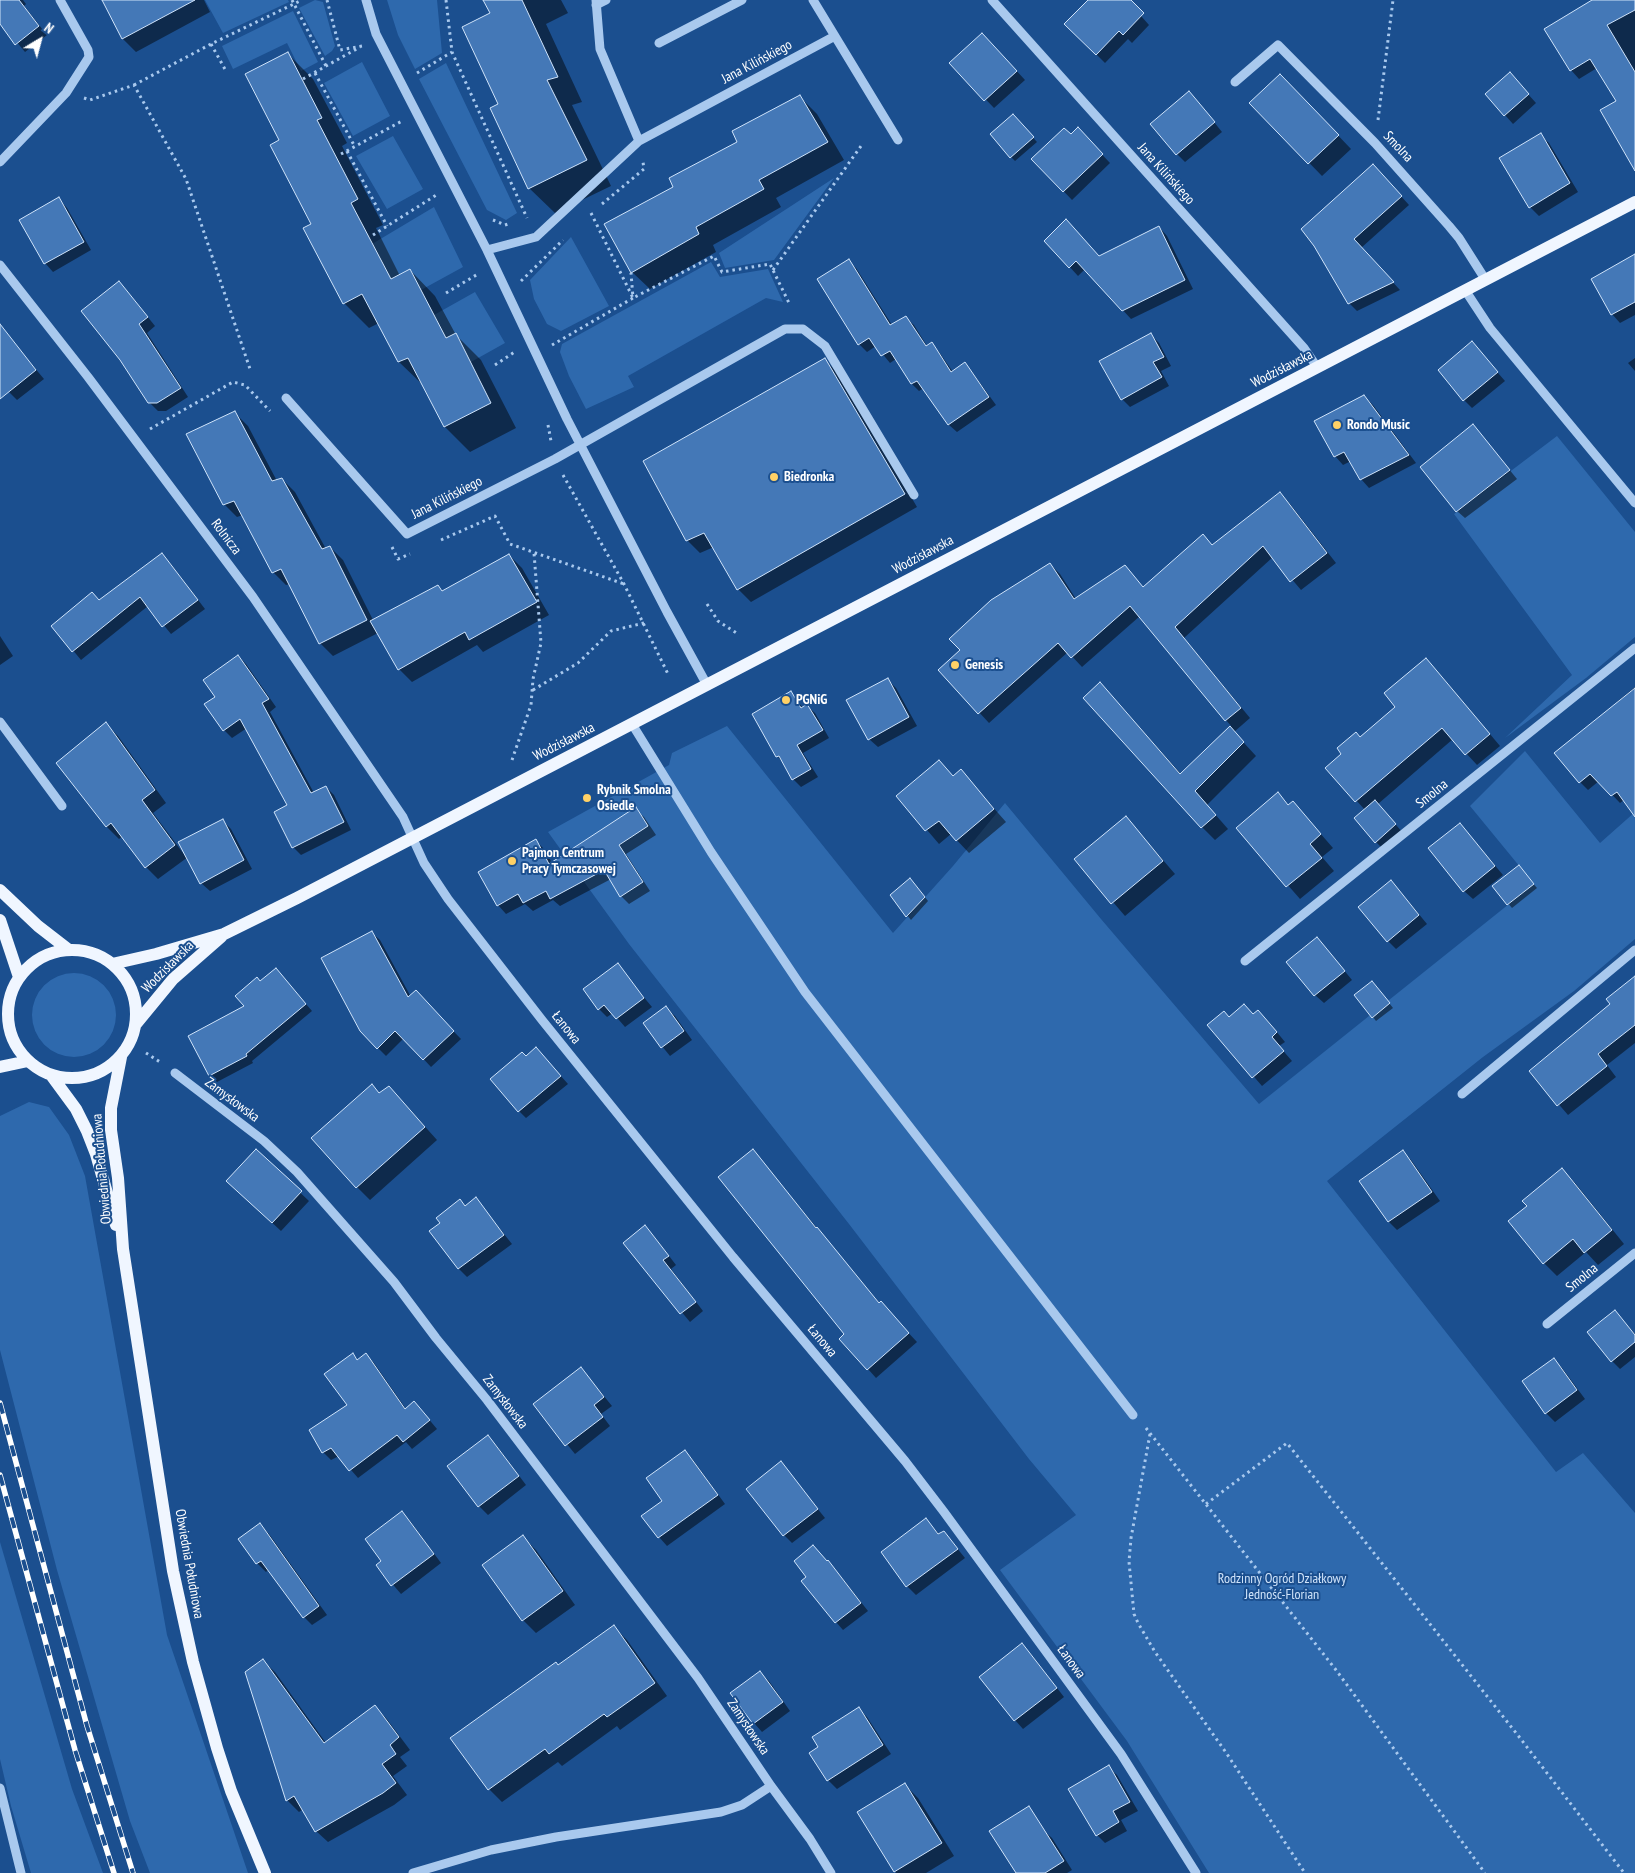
<!DOCTYPE html>
<html>
<head>
<meta charset="utf-8">
<style>
  body { margin:0 }
  #map { position:relative; width:1635px; height:1873px; overflow:hidden; background:#1b4f8f; font-family:"PT Sans Narrow",sans-serif }
  canvas { display:block }
  .north { position:absolute; left:15px; top:15px; width:50px; height:50px; -webkit-text-stroke:4px #1b4f8f; paint-order:stroke; rotate:37deg; font-size:14px; font-weight:700; line-height:20px; text-align:center; color:#fff }
  .north::after { content:''; display:block; margin:auto; width:18px; height:22px; background:#fff; clip-path:polygon(50% 0,100% 100%,50% 72%,0 100%) }
</style>
</head>
<body>
<div id="map">
<canvas width="1635" height="1873"></canvas>
<div class="north">N</div>
</div>
<script>
const c = document.querySelector('canvas').getContext('2d');
c.lineJoin = 'round';
function fill(path, color) { c.fillStyle = color; c.fill(path, 'evenodd'); }
const toPath = rows => new Path2D(rows.map(r => 'M' + r).join(''));
function strokePath(path, color, width, dash) { c.strokeStyle = color; c.lineWidth = width; c.lineCap = dash ? 'butt' : 'round'; c.setLineDash(dash || []); c.stroke(path); }
function write(font, color, halo, rows, align = 'center') {
  c.font = font + ' "PT Sans Narrow",sans-serif'; c.lineWidth = 4; c.setLineDash([]); c.textBaseline = 'middle'; c.strokeStyle = halo; c.fillStyle = color; for (const [text, x, y, turn = 0] of rows) {
    c.save(); c.translate(x, y); c.rotate((+turn || 0) * Math.PI / 180); c.textAlign = isNaN(turn) ? turn : align; if (halo) c.strokeText(text, 0, 0); c.fillText(text, 0, 0); c.restore();
  }
}
fill(toPath([
  [205,0,288,0,289,2,223,33],
  [315,0,323,2,335,46,332,51,325,56,299,8],
  [387,0,437,0,442,53,415,69,398,35],
  [293,11,318,62,301,71,287,43,233,69,222,46],
  [362,62,390,116,353,136,324,83],
  [446,63,517,213,506,220,487,210,419,79],
  [393,136,423,189,387,209,356,156],
  [834,178,774,260,725,268,719,253],
  [434,207,463,267,421,290,410,269,391,279,372,244],
  [571,237,609,306,561,331,547,324,534,299,530,280],
  [711,262,720,277,768,269,783,302,766,298,628,376,634,387,586,409,569,376,560,352,562,344],
  [475,292,505,343,471,362,456,333,446,338,434,315],
  [1557,436,1635,532,1635,637,1586,678,1505,738,1572,675,1454,514],
  [727,726,893,933,953,866,1005,803,1101,919,1259,1104,1534,884,1470,806,1525,751,1600,843,1635,812,1635,939,1574,991,1483,1057,1327,1181,1556,1472,1583,1453,1635,1513,1635,1873,1209,1873,1127,1741,1000,1570,1076,1515,1029,1459,849,1224,629,944,548,832,669,765,672,753],
  '32 1015a42 42 0 1 1 84 0a42 42 0 1 1-84 0Z',
  [29,1102,49,1107,69,1135,85,1176,167,1635,248,1873,150,1873,130,1821,57,1570,0,1350,0,1116],
  [0,1542,72,1789,103,1873,31,1873,11,1806,0,1759]
]), '#2e69ad');
fill(toPath([
  [0,0,23,0,26,4,24,6,47,35,25,52,0,22],
  [103,0,204,0,210,12,136,52,123,39],
  [485,0,561,0,568,13,546,24,582,102,572,105,611,186,555,213,529,188,499,105,492,14],
  [1089,0,1127,0,1149,25,1132,43,1128,39,1105,63,1066,24],
  [1595,0,1635,0,1635,158,1618,101,1597,68,1579,79,1571,70],
  [991,43,1025,80,994,108,951,63],
  [288,54,313,79,347,143,342,146,383,225,376,228,400,276,410,270,435,296,456,335,481,360,516,428,470,452,445,427,424,386,399,362,379,323,369,328,344,303,280,141],
  [1510,74,1536,103,1513,124,1505,115],
  [1293,88,1351,149,1322,176,1251,103],
  [800,97,817,114,844,160,776,198,781,207,713,245,716,252,650,289,632,272,674,188,739,142],
  [1198,102,1222,132,1185,162,1177,154],
  [1013,116,1037,142,1015,161,1011,157],
  [1078,129,1110,163,1072,200,1033,159,1071,136],
  [1540,135,1549,143,1578,192,1539,216,1530,207,1501,159],
  [1381,174,1409,205,1361,248,1400,290,1357,311,1349,303,1315,245],
  [59,199,67,208,91,250,53,272,45,263],
  [1159,227,1167,236,1193,289,1131,319,1085,269,1078,276,1046,241,1099,257],
  [1635,256,1635,315,1620,323,1612,314],
  [848,261,856,268,892,325,906,318,914,325,927,346,931,344,939,352,953,372,965,364,972,372,996,405,957,432,949,425,924,388,919,391,912,384,896,359,890,363,876,346,867,352,859,344],
  [127,291,155,326,147,333,188,397,166,411,158,411,149,402],
  [1151,335,1159,343,1171,366,1161,371,1169,386,1130,407,1122,399],
  [8,336,44,379,17,400,9,392,0,394,0,343],
  [1472,343,1505,381,1472,408,1464,400],
  [1635,358,1635,371,1628,363],
  [825,360,838,373,917,507,751,602,738,589,714,547,700,553,687,540],
  [1364,396,1373,405,1416,463,1369,488,1361,479,1351,461,1343,465,1335,456],
  [235,413,248,426,277,481,282,479,295,492,326,549,330,547,343,560,373,620,438,586,443,591,509,555,522,568,549,615,483,652,477,645,412,682,399,669,378,633,333,656,320,643,290,584,286,585,273,572,243,515,237,517,224,504],
  [1473,425,1517,479,1465,518,1457,511],
  [1280,494,1290,504,1336,563,1301,590,1273,557,1184,638,1250,718,1234,732,1256,756,1207,805,1228,829,1215,840,1202,827,1100,683,1181,774,1231,726,1140,616,1082,667,1068,652,989,723,940,670,1050,564,1060,574,1076,599,1124,566,1144,588,1213,546],
  [162,555,170,563,205,609,171,634,148,606,81,660,53,626,100,601],
  [0,636,13,656,0,665],
  [238,656,246,664,276,707,270,712,314,793,326,787,334,795,351,830,301,855,293,847,289,806,247,728,232,738,224,730,216,697],
  [1437,671,1500,746,1477,765,1453,739,1378,804,1403,833,1384,850,1376,842,1365,810,1327,768],
  [887,679,896,688,917,726,878,747,869,739],
  [1635,687,1635,813,1624,800,1620,803,1599,781,1588,790,1580,782,1618,703,1617,702],
  [791,693,803,708,807,706,815,713,829,738,803,753,818,777,801,787,793,779,785,764,777,756],
  [106,724,118,736,166,803,153,813,186,857,223,821,231,829,252,869,210,891,201,883,188,857,158,879,146,867,123,836,119,839,107,827,58,763],
  [961,771,1006,822,969,853,951,834,939,844,898,796,954,777],
  [1278,794,1289,806,1293,802,1333,848,1322,857,1334,871,1300,899,1238,828],
  [635,809,644,817,656,835,626,854,650,891,629,904,621,896,611,879,560,906,553,900,533,911,525,904,506,914,498,905,536,841,544,849,552,863],
  [1126,817,1175,874,1125,916,1076,859],
  [1460,824,1503,875,1473,899,1464,891],
  [1522,871,1537,888,1512,908,1494,887],
  [914,883,928,901,911,920,891,895],
  [1399,890,1427,924,1396,949,1388,941],
  [372,933,380,940,411,997,423,1000,461,1039,431,1067,404,1038,386,1056,378,1048],
  [1325,947,1352,980,1324,1003,1315,995],
  [617,965,652,1007,625,1027,613,1013,607,1017,599,1009],
  [282,976,312,1011,252,1061,253,1063,217,1082,210,1075,246,1007,260,982],
  [1635,978,1635,1043,1607,1065,1616,1077,1568,1115,1530,1071,1612,1005],
  [1376,986,1393,1008,1376,1021,1373,1017],
  [666,1008,675,1016,692,1040,670,1056,644,1024],
  [1254,1016,1267,1020,1285,1042,1279,1046,1292,1061,1262,1086,1209,1025,1229,1018],
  [543,1056,568,1084,526,1118,519,1111,526,1057],
  [380,1094,402,1101,437,1140,370,1200,357,1187],
  [256,1151,309,1201,281,1231,236,1189],
  [753,1151,880,1304,889,1312,917,1342,876,1378,868,1369,846,1334],
  [1403,1152,1411,1160,1440,1201,1397,1230,1389,1222,1361,1181],
  [1562,1170,1575,1183,1624,1244,1598,1265,1586,1252,1557,1276,1544,1263,1528,1207],
  [476,1199,512,1244,467,1277,459,1269,431,1231],
  [653,1235,676,1265,671,1269,703,1311,690,1322,624,1243],
  [1615,1311,1635,1334,1635,1357,1620,1369,1612,1361],
  [353,1355,358,1360,366,1355,374,1363,406,1409,422,1411,437,1429,412,1449,406,1442,358,1478,339,1456,331,1460,323,1452,310,1430,349,1406],
  [1554,1360,1562,1368,1585,1399,1555,1422,1546,1413],
  [581,1368,612,1406,601,1414,610,1426,575,1454,535,1405],
  [488,1437,496,1445,526,1485,488,1515,479,1506,449,1466],
  [685,1451,693,1460,725,1504,667,1546,659,1537,664,1501],
  [781,1463,825,1518,792,1543,784,1535],
  [402,1513,410,1521,441,1563,401,1594,377,1566,383,1562],
  [926,1520,940,1535,944,1532,965,1558,916,1595,907,1586,883,1553],
  [260,1525,269,1534,327,1615,312,1625,304,1617,269,1569,266,1572,257,1563,240,1539],
  [523,1537,536,1550,575,1605,536,1633,523,1620],
  [827,1562,835,1569,868,1611,843,1630,836,1622],
  [614,1627,627,1640,667,1696,620,1730,617,1726,562,1766,558,1762,502,1802,489,1789,452,1738],
  [1030,1653,1064,1697,1023,1729,1015,1720],
  [263,1661,275,1672,326,1743,375,1707,386,1718,410,1750,400,1757,407,1766,393,1776,407,1795,394,1805,328,1842,316,1831,303,1809,299,1812,288,1801,246,1673],
  [760,1673,769,1681,790,1711,762,1732,754,1723],
  [859,1709,867,1717,891,1754,837,1789,828,1780,820,1747],
  [1108,1767,1117,1775,1138,1811,1121,1820,1127,1831,1105,1843,1097,1835],
  [905,1785,918,1798,954,1856,926,1873,896,1873,895,1871],
  [1043,1830,1052,1838,1072,1870,1067,1873,1018,1873]
]), '#0007');
const building = toPath([
  [0,0,19,0,39,26,15,45,0,24,0,0],
  [102,0,195,0,122,39,102,0],
  [483,0,522,0,558,77,547,80,587,160,528,189,490,108,498,104,462,27,490,13,483,0],
  [1088,0,1131,0,1144,13,1123,35,1119,31,1096,55,1064,24,1088,0],
  [1592,0,1635,0,1635,10,1607,25,1635,72,1635,171,1600,110,1616,101,1590,59,1570,71,1544,29,1592,0],
  [982,33,1017,71,984,101,949,63,982,33],
  [288,52,322,118,317,120,358,199,351,203,391,279,410,269,446,338,456,333,491,403,444,427,408,358,398,362,362,294,343,304,303,228,311,224,270,145,279,140,245,74,288,52],
  [1510,72,1529,94,1504,116,1485,94,1510,72],
  [1280,74,1339,135,1308,164,1249,103,1280,74],
  [1189,91,1215,122,1176,155,1150,124,1189,91],
  [800,95,828,142,759,180,764,189,696,227,699,234,631,273,604,224,673,187,669,178,737,142,732,131,800,95],
  [1013,114,1034,137,1010,158,990,134,1013,114],
  [1078,127,1103,154,1063,192,1031,159,1064,128,1071,134,1078,127],
  [1541,133,1570,183,1529,208,1499,158,1541,133],
  [1373,164,1402,196,1354,239,1394,282,1348,304,1314,246,1301,229,1373,164],
  [59,197,84,242,44,264,19,220,59,197],
  [1066,219,1099,256,1159,226,1185,280,1122,311,1076,261,1069,268,1044,241,1066,219],
  [1635,254,1635,302,1611,315,1591,279,1635,254],
  [849,259,890,325,906,316,926,346,932,342,951,372,965,362,989,397,948,425,917,381,911,384,890,351,881,356,869,338,858,345,817,279,849,259],
  [119,281,148,317,139,324,181,388,157,403,148,403,120,360,81,311,119,281],
  [0,324,36,370,0,399,0,324],
  [1151,333,1164,357,1153,362,1162,377,1121,400,1099,361,1151,333],
  [1472,341,1498,372,1463,401,1438,370,1472,341],
  [825,358,905,494,737,590,704,533,686,541,643,461,825,358],
  [1364,395,1409,455,1360,480,1344,452,1334,457,1314,421,1364,395],
  [235,411,272,481,282,478,322,549,330,546,367,620,319,644,281,569,272,573,234,501,223,505,186,434,235,411],
  [1473,424,1510,470,1456,512,1420,467,1473,424],
  [1280,492,1327,553,1290,582,1263,546,1175,627,1241,708,1225,721,1130,606,1071,658,1058,643,978,714,938,670,960,650,949,639,991,600,1050,563,1074,599,1125,565,1143,587,1203,534,1212,545,1280,492],
  [162,553,198,600,162,627,140,597,72,652,51,626,92,592,99,600,162,553],
  [509,554,537,602,469,640,465,632,398,670,370,621,438,585,442,591,509,554],
  [238,655,269,699,262,703,311,793,326,786,344,822,292,848,274,812,287,805,240,719,223,731,204,704,215,697,203,680,238,655],
  [1426,658,1490,734,1465,755,1442,728,1355,802,1325,768,1341,754,1337,748,1356,732,1360,737,1395,707,1384,693,1426,658],
  [888,678,909,717,868,740,846,700,888,678],
  [1100,682,1180,774,1230,726,1244,742,1195,791,1216,815,1201,828,1083,698,1100,682],
  [1635,688,1635,817,1617,792,1611,796,1590,774,1579,783,1554,753,1635,688],
  [791,691,801,708,807,704,823,730,797,745,811,769,792,780,779,756,776,757,752,714,791,691],
  [106,722,155,790,142,800,175,845,145,868,111,823,106,827,56,763,106,722],
  [939,760,953,776,961,769,994,809,956,841,939,821,925,831,896,796,939,760],
  [1278,792,1288,805,1293,801,1321,834,1310,844,1322,858,1286,887,1236,828,1278,792],
  [1375,800,1396,824,1375,843,1354,818,1375,800],
  [636,807,648,826,619,845,643,882,620,897,604,870,550,899,546,891,523,903,518,894,497,906,478,872,536,839,549,864,636,807],
  [1126,816,1163,861,1111,904,1074,859,1126,816],
  [223,819,244,860,200,884,178,842,223,819],
  [1460,823,1495,866,1463,892,1428,848,1460,823],
  [1519,865,1534,884,1507,905,1492,886,1519,865],
  [910,878,925,897,906,917,890,895,910,878],
  [1391,880,1419,915,1387,942,1358,907,1391,880],
  [372,931,408,997,416,990,454,1031,423,1060,395,1031,377,1049,360,1031,321,958,372,931],
  [1317,937,1345,971,1314,996,1286,962,1317,937],
  [618,963,644,998,616,1019,604,1005,598,1010,583,989,618,963],
  [276,968,306,1004,246,1054,247,1056,209,1076,188,1036,244,1006,235,996,257,977,260,981,276,968],
  [1635,976,1635,1025,1598,1054,1607,1066,1557,1106,1529,1071,1610,1004,1606,999,1635,976],
  [1372,981,1390,1003,1372,1018,1354,995,1372,981],
  [1244,1004,1253,1014,1258,1010,1277,1032,1272,1037,1284,1051,1252,1078,1207,1025,1224,1011,1229,1017,1244,1004],
  [666,1006,684,1031,661,1048,643,1023,666,1006],
  [536,1047,561,1076,518,1112,490,1079,522,1052,526,1056,536,1047],
  [372,1084,379,1093,389,1086,425,1127,356,1188,311,1138,372,1084],
  [256,1149,302,1191,272,1223,226,1181,256,1149],
  [753,1149,816,1228,817,1227,879,1303,881,1301,909,1333,867,1370,839,1339,844,1334,718,1177,753,1149],
  [1403,1150,1432,1192,1388,1222,1359,1181,1403,1150],
  [1562,1168,1612,1230,1584,1253,1573,1239,1543,1264,1508,1221,1527,1206,1522,1201,1562,1168],
  [476,1197,504,1235,458,1269,429,1231,440,1223,436,1218,460,1199,465,1206,476,1197],
  [645,1225,669,1256,663,1260,696,1302,680,1314,623,1243,645,1225],
  [1615,1310,1635,1335,1635,1342,1611,1362,1587,1332,1615,1310],
  [353,1353,357,1360,366,1353,405,1409,414,1401,430,1420,403,1442,397,1435,349,1471,331,1448,322,1453,309,1430,347,1405,324,1374,353,1353],
  [1554,1358,1577,1390,1545,1414,1522,1381,1554,1358],
  [581,1367,604,1397,594,1405,603,1417,565,1446,533,1404,581,1367],
  [488,1435,519,1476,478,1507,447,1466,488,1435],
  [685,1450,718,1495,658,1538,641,1516,662,1501,646,1478,685,1450],
  [781,1461,818,1509,783,1536,746,1489,781,1461],
  [402,1511,434,1554,391,1586,376,1565,381,1561,365,1539,402,1511],
  [926,1518,938,1534,944,1531,958,1549,906,1587,881,1552,926,1518],
  [260,1523,319,1606,303,1618,261,1561,256,1564,238,1539,260,1523],
  [523,1535,563,1591,522,1621,482,1565,523,1535],
  [813,1545,827,1561,828,1560,861,1603,835,1623,801,1581,806,1577,794,1561,813,1545],
  [614,1625,655,1683,607,1717,604,1714,549,1754,545,1749,488,1790,450,1738,556,1662,558,1665,614,1625],
  [1022,1643,1057,1688,1014,1721,979,1677,1022,1643],
  [263,1659,324,1743,375,1705,399,1737,390,1745,396,1754,382,1764,396,1783,383,1793,315,1832,294,1796,286,1801,245,1672,263,1659],
  [760,1671,783,1702,753,1724,730,1693,760,1671],
  [859,1707,883,1745,827,1781,809,1753,818,1747,812,1737,859,1707],
  [1109,1765,1130,1802,1113,1811,1119,1822,1096,1836,1068,1789,1109,1765],
  [905,1783,942,1843,894,1872,857,1812,905,1783],
  [1029,1806,1064,1861,1045,1873,1016,1873,989,1831,1029,1806]
]);
fill(building, '#4478b7');
strokePath(building, '#cfe3fa', 1);
strokePath(toPath([
  [292,0,326,66],
  [327,0,340,50,362,46],
  [446,0,452,52,527,218],
  [211,44,226,71],
  [315,73,355,147],
  [417,73,452,52],
  [303,79,360,47],
  [134,85,211,44,302,0],
  [84,98,90,100,134,85,186,179,250,369],
  [1378,120,1393,0],
  [347,151,387,226],
  [341,154,402,121],
  [602,204,644,169,643,162],
  [591,213,633,298,714,256,722,272,770,264,789,303],
  [493,220,505,225,508,224],
  [373,235,438,194],
  [773,270,861,146],
  [521,281,563,240],
  [446,293,478,274],
  [552,345,633,298,631,273],
  [495,365,516,351],
  [548,425,551,441],
  [150,429,233,382,245,385,270,411],
  [563,475,624,584,669,676],
  [441,540,495,516,510,544,624,584],
  [392,547,398,559,410,554],
  [707,604,718,621,738,634],
  [533,690,578,663,611,631,644,623],
  [512,760,531,705,533,679,541,643,534,553],
  [146,1053,160,1062],
  [1146,1428,1336,1670,1485,1873],
  [1150,1434,1131,1538,1129,1562,1134,1614,1138,1623,1155,1652,1227,1754,1305,1873],
  [1206,1504,1287,1443,1520,1738,1624,1873]
]), '#a9c9ee', 3, [2.5, 4]);
strokePath(toPath([
  [366,0,376,34,487,250,567,419,667,612,707,685],
  [596,0,600,49,639,141],
  [813,0,898,140],
  [992,0,1304,348,1317,367],
  [596,5,606,0],
  [659,43,742,0],
  [1235,82,1278,45,1375,143,1449,226,1459,238,1485,279],
  [0,162,66,93,89,57,88,50,60,0],
  [487,250,536,237,639,141,835,36],
  [0,265,88,377,253,597,403,817,424,863,448,899,542,1020,733,1257,905,1461,944,1512,1121,1754,1196,1873],
  [1465,290,1490,328,1635,503],
  [286,398,407,534,555,459,785,329,803,329,825,346,914,495],
  [0,722,62,806],
  [632,724,711,852,805,992,1133,1415],
  [1245,961,1635,648],
  [175,1073,264,1141,297,1172,394,1282,436,1338,487,1400,698,1678,771,1786,810,1839,831,1873],
  [1462,1094,1635,950],
  [1547,1324,1635,1253],
  [0,1788,21,1873],
  [413,1873,491,1850,556,1837,721,1812,742,1805,771,1786]
]), '#a9c9ee', 9);
strokePath(toPath([
  [0,890,38,926,69,950],
  [0,920,19,977],
  '8 1014a64 64 0 1 1 128 0a64 64 0 1 1-128 0Z',
  [112,964,156,954,224,934,297,898,1635,202],
  [136,1024,173,979,221,937],
  [121,1057,111,1108,111,1130,118,1178,123,1249,173,1571,193,1662,217,1748,231,1791,265,1873],
  [0,1067,28,1061],
  [51,1075,76,1109,87,1131,96,1154,116,1225]
]), '#f0f6ff', 12);
const rail = toPath([
  [0,1403,87,1726,133,1873],
  [0,1475,75,1750,114,1873]
]);
strokePath(rail, '#fff', 5.5);
strokePath(rail, '#1b4f8f', 4, [11]);
for (const [x, y, r, color] of [
  [1337,425,5,"#ffd166"],
  [774,477,5,"#ffd166"],
  [955,665,5,"#ffd166"],
  [786,700,5,"#ffd166"],
  [587,798,5,"#ffd166"],
  [512,861,5,"#ffd166"]
]) { const dot = new Path2D(); dot.arc(x, y, r, 0, 2 * Math.PI); c.fillStyle = color; c.fill(dot); strokePath(dot, '#1b4f8f', 2); }
write('14px', '#fff', '#1b4f8f', [
  ["Jana Kilińskiego",757,62,-28],
  ["Smolna",1398,147,47],
  ["Jana Kilińskiego",1166,174,48],
  ["Wodzisławska",1282,369,-27],
  ["Jana Kilińskiego",447,498,-27],
  ["Rolnicza",226,537,53],
  ["Wodzisławska",923,555,-28],
  ["Wodzisławska",564,742,-27],
  ["Smolna",1432,794,-39],
  ["Wodzisławska",168,967,-45],
  ["Łanowa",566,1028,51],
  ["Zamysłowska",232,1100,37],
  ["Obwiednia Południowa",102,1169,-95],
  ["Smolna",1582,1278,-39],
  ["Łanowa",822,1341,50],
  ["Zamysłowska",505,1402,52],
  ["Obwiednia Południowa",189,1564,80],
  ["Łanowa",1071,1662,54],
  ["Zamysłowska",748,1727,56]
]);
write('bold 14px', '#fff', '#1b4f8f', [
  ["Rondo Music",1347,425],
  ["Biedronka",784,477],
  ["Genesis",965,665],
  ["PGNiG",796,700],
  ["Rybnik Smolna",597,790],
  ["Osiedle",597,806],
  ["Pajmon Centrum",522,853],
  ["Pracy Tymczasowej",522,869]
], 'left');
write('14px', '#cfe3fa', '#1b4f8f', [
  ["Rodzinny Ogród Działkowy",1282,1579],
  ["Jedność-Florian",1282,1595]
]);
</script>
</body>
</html>
